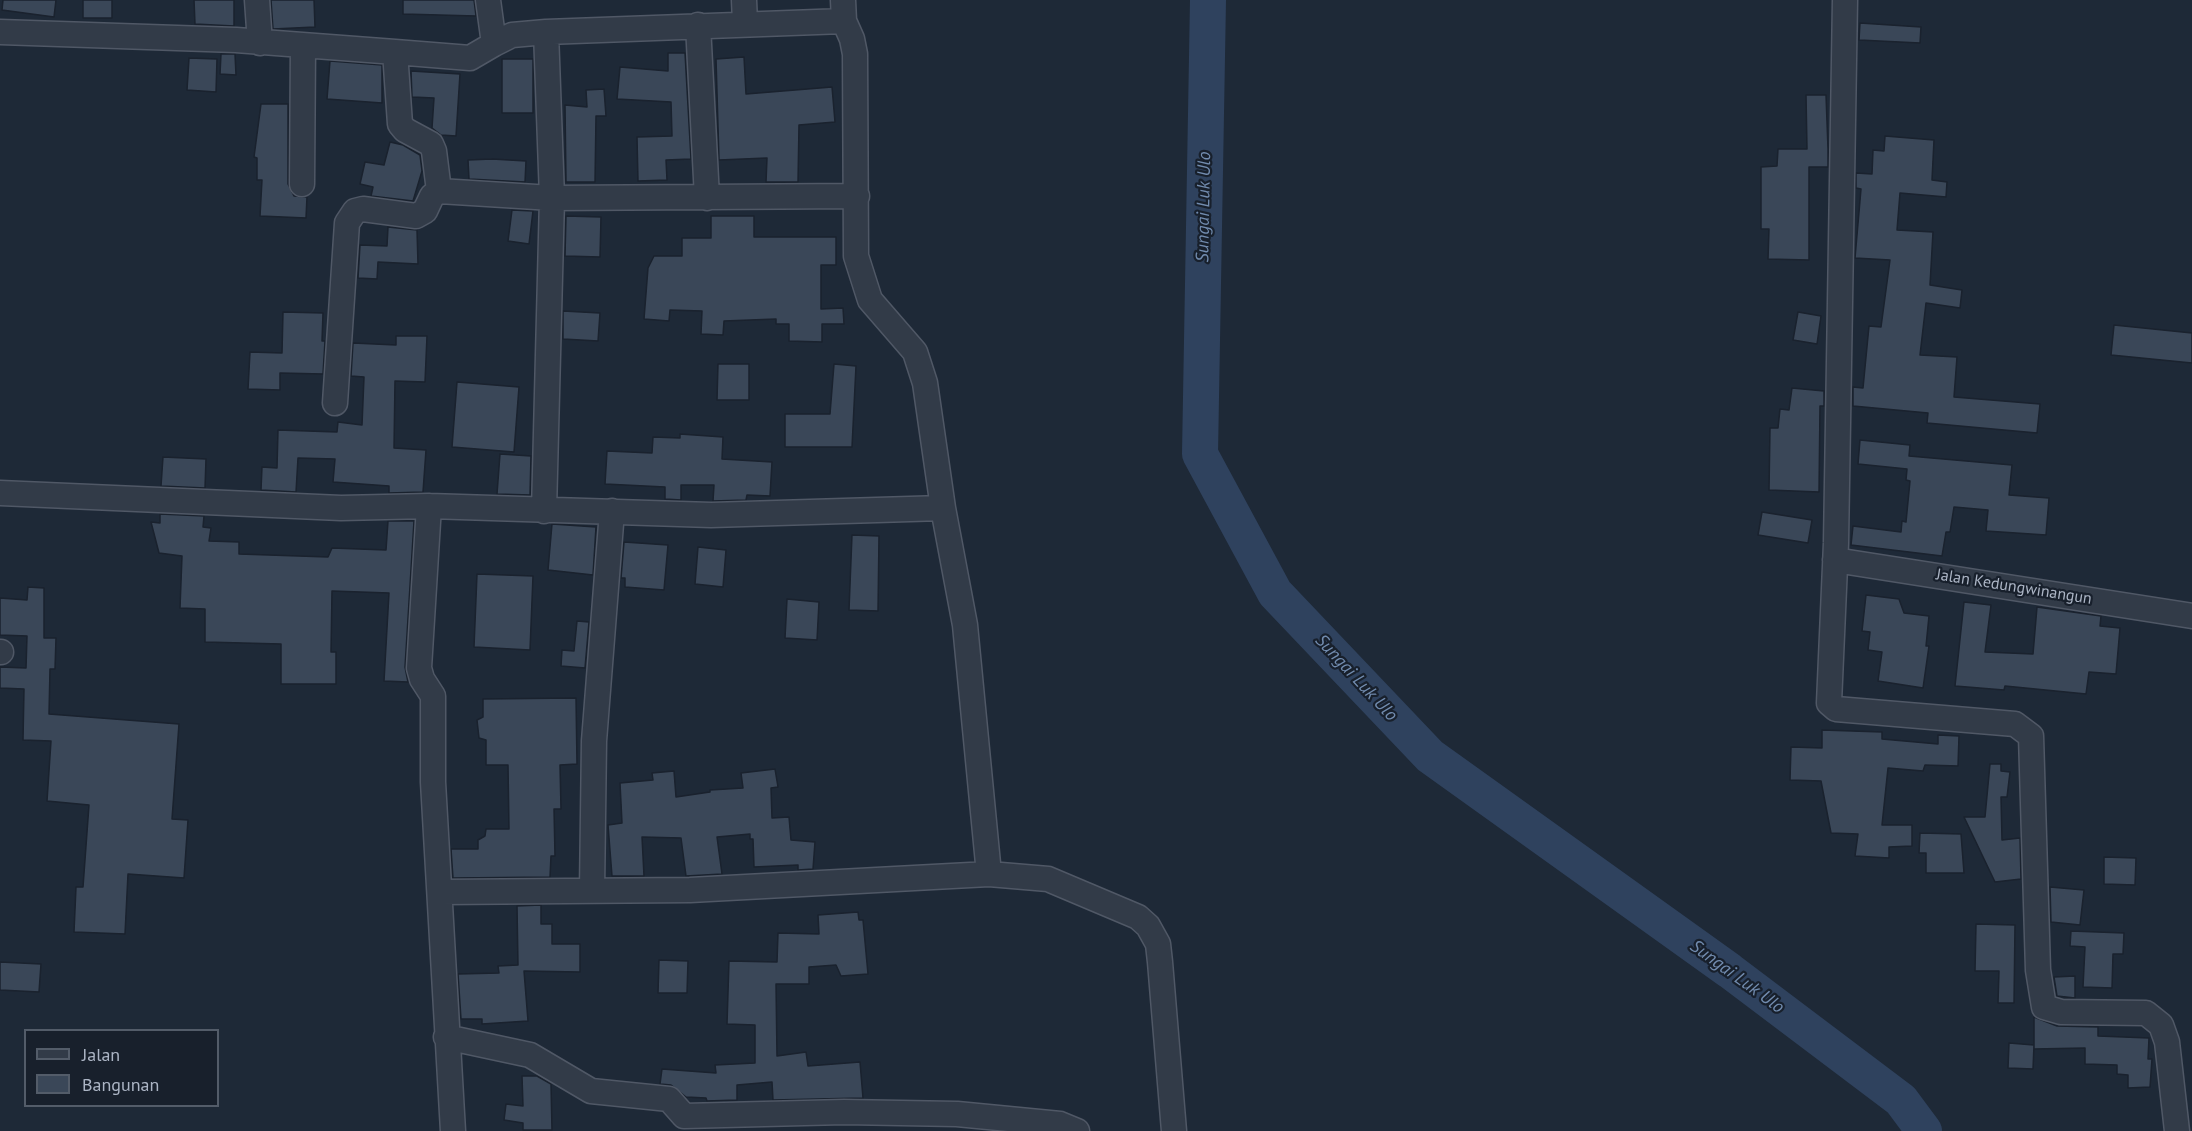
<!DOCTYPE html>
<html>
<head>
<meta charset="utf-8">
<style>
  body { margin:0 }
  #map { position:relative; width:2192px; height:1131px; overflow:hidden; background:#1e2937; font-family:"PT Sans",sans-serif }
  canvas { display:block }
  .legend { position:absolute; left:24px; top:1029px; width:195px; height:78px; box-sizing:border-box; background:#18202c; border:2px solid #535c69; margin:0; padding:8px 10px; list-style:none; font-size:18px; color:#acb5c5 }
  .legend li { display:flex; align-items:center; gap:12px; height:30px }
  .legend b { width:30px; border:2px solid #535c69 }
</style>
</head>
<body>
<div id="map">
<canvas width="2192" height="1131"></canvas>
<ul class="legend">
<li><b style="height:8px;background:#323b48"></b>Jalan</li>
<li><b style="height:16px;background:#3a4758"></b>Bangunan</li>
</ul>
</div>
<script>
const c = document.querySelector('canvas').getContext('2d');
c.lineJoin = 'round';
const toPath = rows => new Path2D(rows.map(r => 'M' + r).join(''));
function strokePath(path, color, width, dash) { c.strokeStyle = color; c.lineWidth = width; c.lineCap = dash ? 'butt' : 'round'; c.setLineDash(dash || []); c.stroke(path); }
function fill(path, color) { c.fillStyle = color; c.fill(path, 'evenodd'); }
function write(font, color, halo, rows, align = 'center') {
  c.font = font + ' "PT Sans",sans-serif'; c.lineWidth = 4.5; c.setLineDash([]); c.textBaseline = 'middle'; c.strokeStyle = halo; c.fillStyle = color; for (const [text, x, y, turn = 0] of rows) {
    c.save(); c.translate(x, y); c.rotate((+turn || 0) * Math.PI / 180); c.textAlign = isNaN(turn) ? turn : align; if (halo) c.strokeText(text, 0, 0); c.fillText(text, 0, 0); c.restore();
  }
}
strokePath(toPath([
  [1208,0,1200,454,1275,593,1430,756,1730,971,1901,1100,1924,1131]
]), '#2f425e', 36);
const building = toPath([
  [3,0,56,0,54,17,2,10,3,0],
  [83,0,112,0,112,18,83,18,83,0],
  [194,0,234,0,234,26,195,24,194,0],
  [271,0,314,0,315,27,273,29,271,0],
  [403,0,474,0,476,16,403,14,403,0],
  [1860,23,1921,27,1920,43,1859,40,1860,23],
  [668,53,685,53,691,159,666,160,667,180,638,181,637,137,672,136,671,102,617,99,620,67,668,71,668,53],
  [221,54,235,54,236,75,220,74,221,54],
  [744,57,746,94,832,87,835,122,799,125,798,182,766,182,767,158,719,160,716,59,744,57],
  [189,58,217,59,216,92,187,90,189,58],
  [502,59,533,59,533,113,502,113,502,59],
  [330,61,382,65,382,103,327,99,330,61],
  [411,71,460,74,456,136,441,135,432,128,434,98,412,97,411,71],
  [604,89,606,116,596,116,595,182,566,182,565,105,587,107,586,90,604,89],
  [1806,95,1826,95,1828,149,1828,167,1809,167,1809,260,1768,259,1769,229,1761,229,1761,167,1777,166,1778,149,1807,149,1806,95],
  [261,104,288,104,288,184,294,196,307,197,306,218,260,216,262,180,257,180,257,158,254,157,261,104],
  [1885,136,1934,140,1932,180,1947,182,1946,197,1900,193,1897,230,1933,232,1930,285,1962,290,1960,308,1926,303,1920,355,1957,357,1954,397,2040,404,2037,433,1927,423,1928,413,1853,406,1853,387,1863,388,1869,326,1881,327,1890,260,1855,258,1861,189,1856,188,1856,173,1872,174,1873,150,1884,151,1885,136],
  [390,142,403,145,420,155,422,171,413,201,371,196,373,187,360,184,365,162,384,165,390,142],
  [492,159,526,161,525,182,469,179,468,160,492,159],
  [512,210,533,211,529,244,508,241,512,210],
  [566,216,601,217,600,257,565,256,566,216],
  [711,216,754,216,754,237,836,237,836,265,821,265,821,309,843,308,844,324,822,324,822,342,789,341,789,324,776,324,776,319,724,321,723,335,701,334,702,311,670,310,669,321,644,319,648,268,654,256,682,256,682,238,711,238,711,216],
  [388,227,417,230,418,264,378,262,377,279,358,278,360,245,387,246,388,227],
  [563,311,600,313,598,341,563,339,563,311],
  [283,312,323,313,322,341,325,341,323,374,280,373,280,390,248,389,250,352,282,353,283,312],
  [1798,312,1821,316,1817,344,1793,340,1798,312],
  [2114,325,2192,333,2192,363,2111,355,2114,325],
  [396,336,427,336,425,382,395,381,394,448,426,450,423,492,389,493,389,486,333,482,335,459,298,458,296,492,261,490,262,467,277,468,278,430,337,432,338,422,362,425,364,377,351,376,353,343,396,345,396,336],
  [718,364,749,364,749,400,717,400,718,364],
  [834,364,856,366,852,447,785,447,785,414,830,414,834,364],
  [457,382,519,387,514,452,452,447,457,382],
  [1792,388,1824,391,1824,406,1820,406,1819,492,1769,490,1770,428,1778,428,1780,409,1789,410,1792,388],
  [680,434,723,437,722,459,772,462,770,496,747,495,746,500,713,501,714,485,681,485,681,500,665,499,665,487,605,484,607,451,652,453,653,437,680,438,680,434],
  [1860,440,1910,445,1909,456,2012,465,2009,495,2049,498,2046,535,1986,531,1988,510,1954,507,1950,532,1946,532,1942,556,1851,545,1853,526,1901,532,1902,521,1906,522,1910,481,1906,480,1907,469,1858,464,1860,440],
  [500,454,531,456,530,495,497,494,500,454],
  [163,457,206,459,205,488,161,486,163,457],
  [1762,512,1812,520,1808,543,1758,535,1762,512],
  [160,514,204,516,203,527,211,528,209,541,239,542,239,554,328,557,332,548,386,550,388,521,414,521,405,667,408,682,384,681,389,593,332,591,331,652,336,652,336,684,281,684,281,644,205,642,205,609,180,608,182,556,159,553,151,522,160,523,160,514],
  [552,524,596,527,593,575,548,570,552,524],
  [852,535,879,536,878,611,849,610,852,535],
  [624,542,668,545,664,590,625,587,625,578,621,578,624,542],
  [698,547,726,550,723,587,695,584,698,547],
  [477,574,533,576,530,650,474,647,477,574],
  [28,587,44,588,44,638,56,638,55,669,50,669,49,714,179,724,172,819,188,820,184,878,128,874,125,934,74,932,76,887,83,887,89,805,47,801,51,741,23,740,24,689,0,688,0,667,26,668,27,636,0,635,0,598,27,600,28,587],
  [1866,595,1899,599,1904,613,1929,616,1926,646,1929,646,1923,688,1878,681,1882,652,1868,650,1870,632,1862,631,1866,595],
  [787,599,819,602,817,640,785,638,787,599],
  [1964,602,1991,605,1985,652,2033,654,2037,607,2101,616,2100,626,2120,628,2116,674,2089,672,2086,694,2005,686,2004,690,1955,686,1964,602],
  [577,621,589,622,585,668,561,666,562,650,574,651,577,621],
  [576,698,577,764,560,765,561,809,554,809,555,856,551,856,550,877,453,878,451,849,478,849,478,840,485,836,486,829,509,829,508,765,486,765,486,740,479,738,477,720,483,717,483,699,576,698],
  [1822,730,1882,732,1882,739,1938,744,1938,735,1959,736,1958,766,1925,765,1923,771,1888,768,1882,825,1912,825,1912,846,1889,847,1889,858,1855,856,1858,834,1831,833,1821,781,1790,780,1791,747,1822,748,1822,730],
  [1990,764,2001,764,2001,771,2010,772,2007,797,2001,797,2002,840,2020,838,2021,879,1995,882,1964,817,1985,817,1990,764],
  [775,769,778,787,771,788,772,818,789,817,791,840,815,842,813,869,798,870,798,865,754,867,753,839,750,839,750,834,717,837,722,874,686,876,681,838,642,837,644,876,612,876,608,825,622,823,620,783,653,780,652,773,674,771,676,797,710,792,710,790,743,788,741,773,775,769],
  [1920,833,1961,834,1964,873,1926,873,1926,853,1919,853,1920,833],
  [2104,857,2136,858,2135,885,2104,884,2104,857],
  [2050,887,2084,890,2080,925,2051,922,2050,887],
  [541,905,541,924,552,924,552,944,580,944,580,972,524,971,528,1021,482,1024,482,1019,461,1019,458,974,499,973,498,966,518,965,517,906,541,905],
  [858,912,859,920,863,920,868,974,841,976,836,965,809,967,809,984,776,984,777,1056,806,1052,808,1066,860,1062,863,1098,773,1100,772,1082,737,1085,737,1100,707,1101,706,1098,686,1097,671,1085,660,1084,662,1069,716,1073,715,1065,755,1063,755,1025,727,1024,729,961,777,962,778,933,819,934,818,915,858,912],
  [1976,924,2015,925,2014,1003,1998,1003,1999,971,1975,971,1976,924],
  [2071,931,2124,933,2123,954,2113,954,2112,988,2083,987,2085,947,2070,946,2071,931],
  [659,960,688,961,687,993,658,993,659,960],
  [0,962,41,964,39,992,0,990,0,962],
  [2075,976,2075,998,2057,996,2054,977,2075,976],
  [2034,1017,2057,1026,2098,1027,2098,1036,2149,1038,2148,1059,2152,1059,2150,1087,2128,1088,2128,1075,2117,1074,2117,1065,2085,1064,2085,1048,2034,1049,2034,1017],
  [2009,1043,2034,1045,2033,1069,2008,1068,2009,1043],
  [522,1076,537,1076,551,1084,552,1130,523,1130,523,1123,504,1120,506,1104,523,1106,522,1076]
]);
fill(building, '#3a4758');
strokePath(building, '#1a222e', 1.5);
const minor = toPath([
  [257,0,260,43],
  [488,0,494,44,512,35,546,32,844,21],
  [744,0,745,23],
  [843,0,844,21,852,39,855,54,856,256,870,300,915,352,925,383,943,508,965,625,989,874,1048,879,1138,917,1148,926,1158,944,1160,962,1174,1131],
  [1845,0,1836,543,1829,703,1836,709,2015,724,2031,736,2038,970,2044,1007,2061,1012,2146,1013,2161,1025,2167,1042,2177,1131],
  [698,25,707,198],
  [0,32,236,40,395,52],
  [302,184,303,46],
  [439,191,434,151,431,144,405,130,400,124,395,52,470,58,494,44],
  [335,403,347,223,355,211,363,209,416,216,425,211,432,196,439,191,552,198,857,196],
  [0,493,341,508,429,506,711,515,943,508],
  [429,506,419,668,422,679,433,696,433,782,453,1131],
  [544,511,552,198,546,32],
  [1835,560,2192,616],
  [0,652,1,652],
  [592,891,594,741,612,511],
  [441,892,690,890,989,874],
  [446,1037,530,1055,591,1091,669,1099,684,1116,844,1112,957,1114,1060,1124,1077,1131]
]);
strokePath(minor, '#505866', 27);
strokePath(minor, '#323b48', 24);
write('16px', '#acb5c5', '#18202c', [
  ["Jalan Kedungwinangun",2014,587,9]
]);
write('italic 18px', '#728caf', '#18202c', [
  ["Sungai Luk Ulo",1204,207,-89],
  ["Sungai Luk Ulo",1356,678,47],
  ["Sungai Luk Ulo",1737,977,36]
]);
</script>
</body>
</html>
